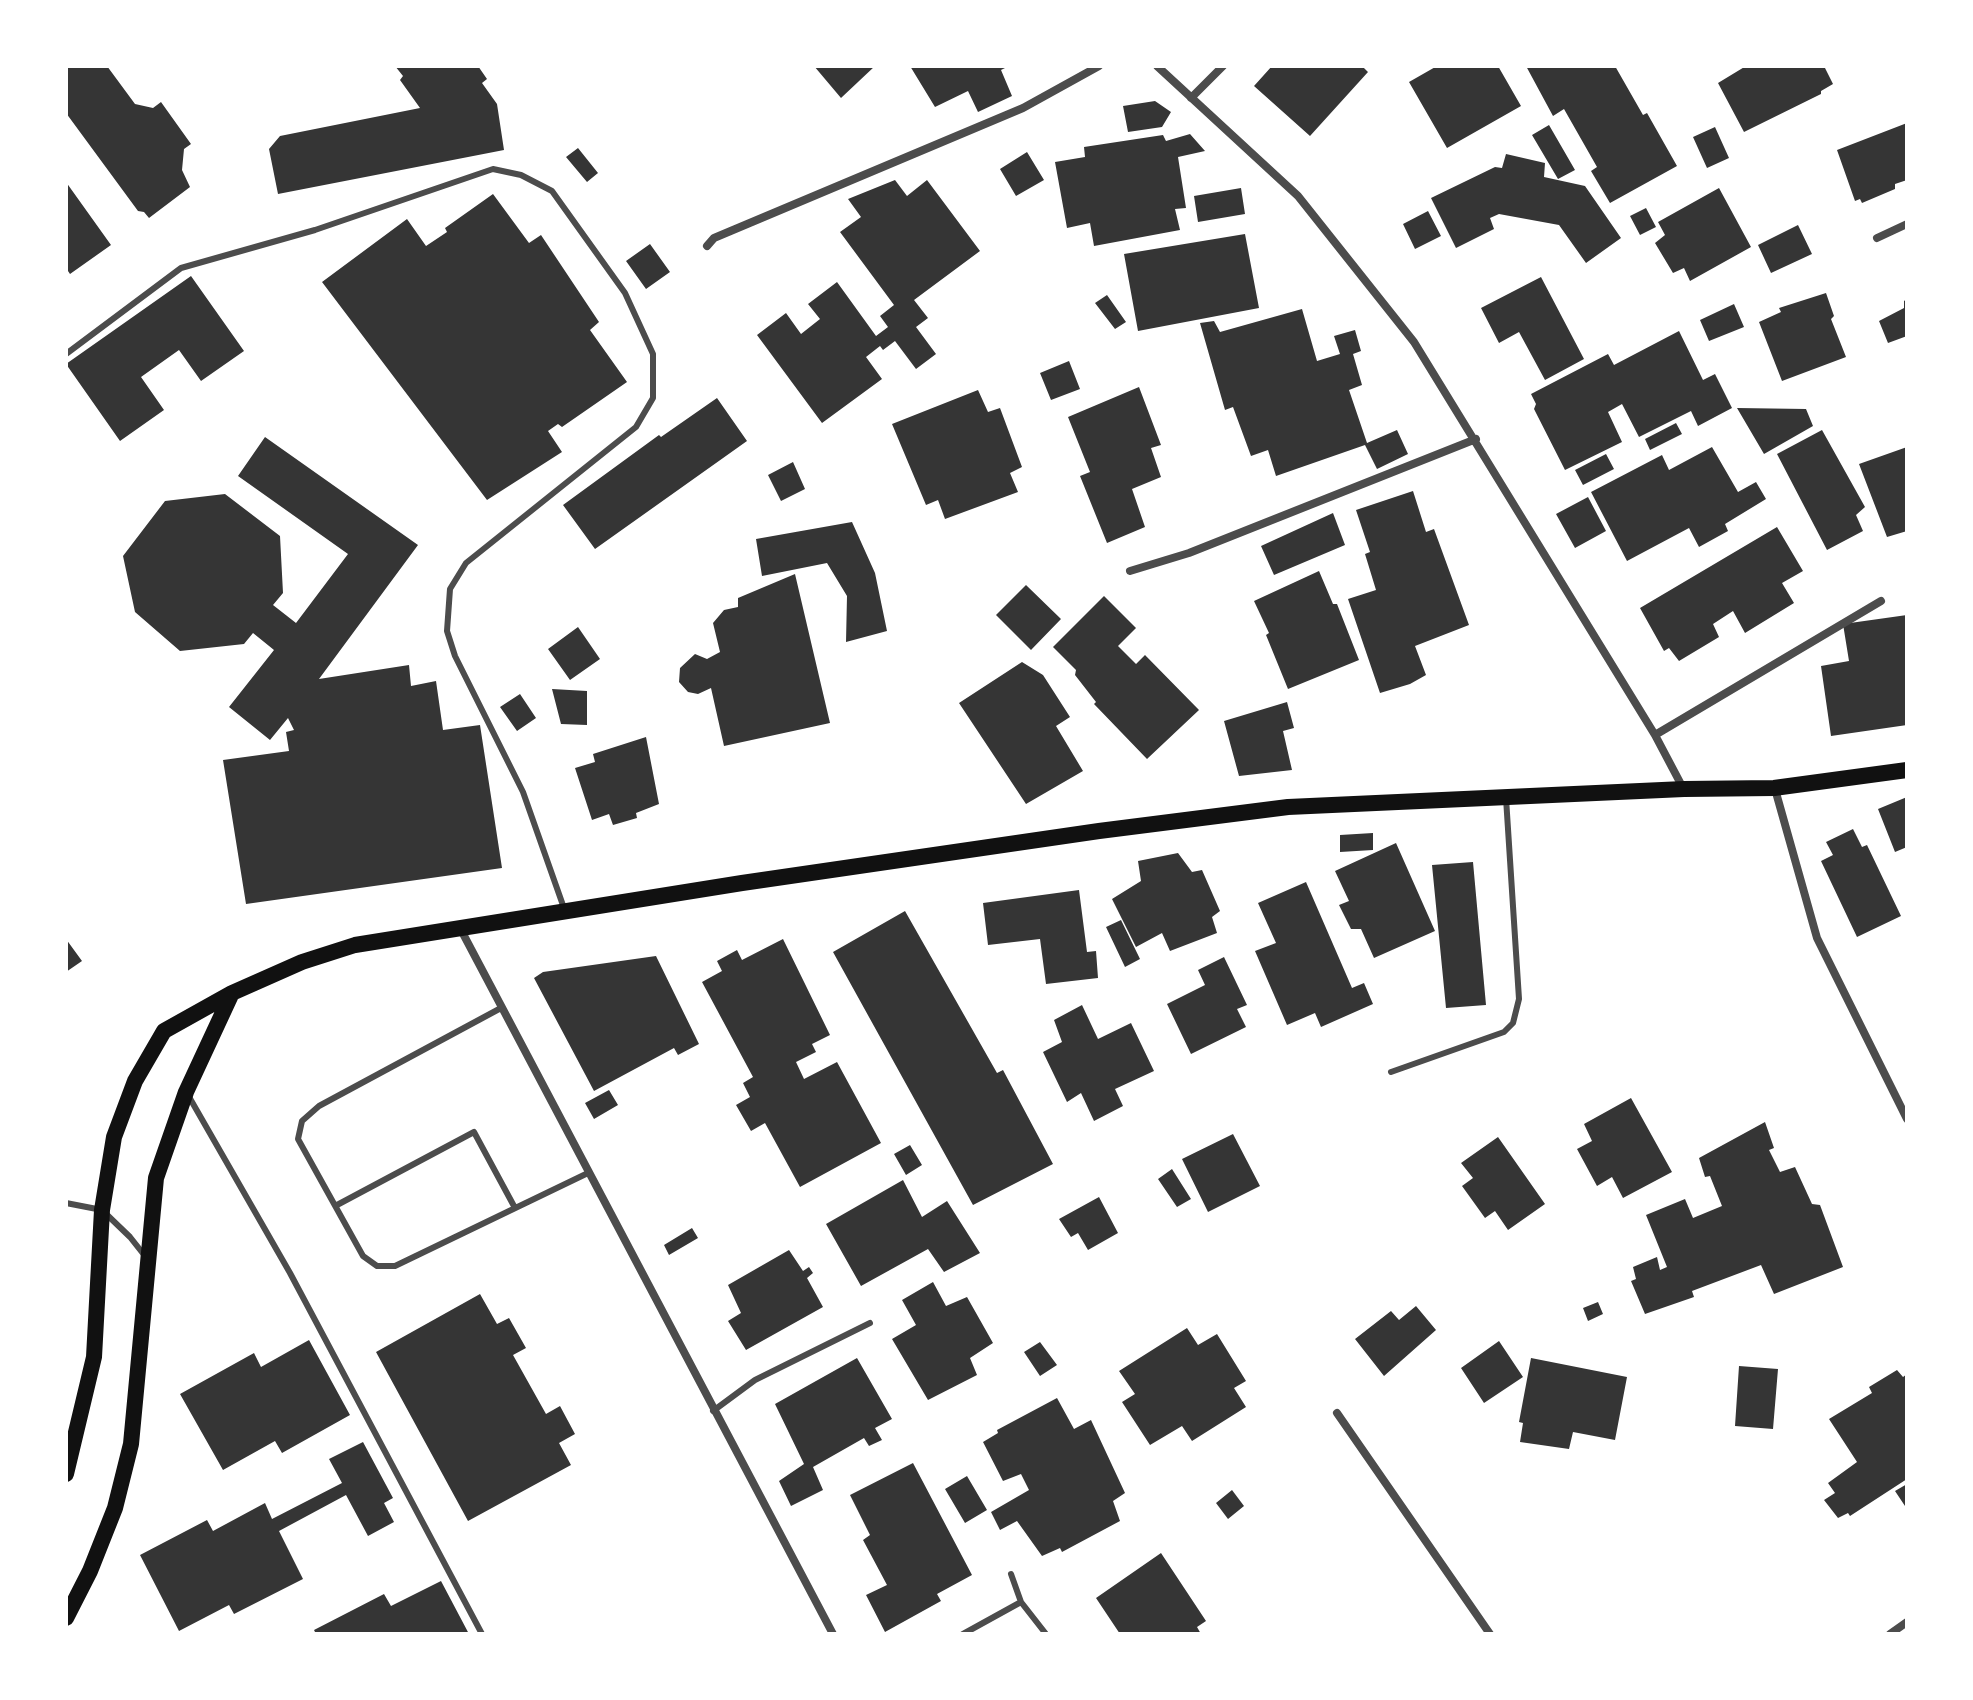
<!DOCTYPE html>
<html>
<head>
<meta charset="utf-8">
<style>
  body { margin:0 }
  #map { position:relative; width:1973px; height:1700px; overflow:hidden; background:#fff; font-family:Poppins,sans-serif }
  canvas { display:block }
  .frame { position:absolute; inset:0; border:68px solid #fff; pointer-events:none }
</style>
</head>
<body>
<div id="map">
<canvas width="1973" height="1700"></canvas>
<div class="frame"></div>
</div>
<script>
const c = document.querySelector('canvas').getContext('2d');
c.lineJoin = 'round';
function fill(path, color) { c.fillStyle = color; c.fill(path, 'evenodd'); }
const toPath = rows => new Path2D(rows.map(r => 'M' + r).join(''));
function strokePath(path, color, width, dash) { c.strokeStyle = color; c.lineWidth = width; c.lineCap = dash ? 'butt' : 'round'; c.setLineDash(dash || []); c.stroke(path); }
fill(toPath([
  [66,66,107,66,135,104,153,108,161,102,191,144,184,149,182,170,190,187,149,218,144,212,138,211,66,113],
  [395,66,478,66,487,79,482,83,497,104,504,150,278,194,269,149,280,136,420,108,400,80,403,76],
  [814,66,875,66,841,98],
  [910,66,1009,66,1001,70,1012,96,978,112,968,91,935,107],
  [1272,66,1362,66,1368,72,1310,136,1254,86],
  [1437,66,1498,66,1521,106,1447,148,1409,82],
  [1526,66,1615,66,1643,115,1647,113,1677,166,1610,203,1591,171,1597,167,1564,109,1553,116],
  [1746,66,1824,66,1833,84,1821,91,1821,94,1744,132,1718,83],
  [1155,101,1171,112,1162,127,1128,132,1123,106],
  [1907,123,1907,180,1895,184,1895,189,1862,203,1860,199,1855,201,1837,150],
  [1549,125,1575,170,1558,179,1532,135],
  [1715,127,1729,158,1707,168,1693,137],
  [1190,134,1205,151,1178,157,1186,208,1175,209,1180,230,1094,246,1090,223,1067,228,1055,162,1085,157,1084,147,1163,135,1166,141],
  [578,148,598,173,587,182,566,157],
  [1027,152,1044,180,1016,196,1000,169],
  [1506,154,1545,163,1544,177,1585,186,1621,238,1586,263,1559,225,1499,214,1490,218,1494,229,1456,248,1431,198,1495,167,1502,168],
  [895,180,907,196,927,180,980,251,914,300,928,318,916,327,936,354,916,369,895,341,883,350,880,346,866,357,882,379,822,423,757,335,786,313,801,334,820,319,808,304,837,282,876,336,888,327,880,316,894,305,840,232,861,217,848,199],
  [66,182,111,245,70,274,66,268],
  [1241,188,1245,214,1198,222,1194,196],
  [1719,188,1751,247,1690,281,1684,268,1673,273,1655,243,1665,235,1658,222],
  [493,194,529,243,541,235,599,322,590,330,627,382,562,427,558,424,548,431,562,452,487,500,322,282,407,219,426,246,447,232,445,228],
  [1646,208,1656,227,1640,235,1630,216],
  [1428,211,1441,236,1415,249,1403,224],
  [1798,225,1812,254,1771,273,1758,245],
  [1245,234,1259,308,1138,331,1124,254],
  [650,244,670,272,646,289,626,261],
  [191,276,244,351,201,381,179,350,141,377,164,410,120,441,66,364],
  [1541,277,1584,359,1545,380,1519,332,1499,343,1481,308],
  [1826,293,1834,316,1831,319,1846,357,1782,381,1759,322,1781,312,1779,308],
  [1107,295,1126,322,1115,329,1095,303],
  [1907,299,1907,336,1888,343,1879,321,1904,308,1904,301],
  [1734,304,1744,327,1709,341,1700,320],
  [1302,309,1317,361,1340,354,1334,336,1355,330,1361,351,1353,354,1362,385,1349,390,1367,443,1397,430,1408,454,1377,469,1365,445,1276,476,1268,450,1251,456,1233,407,1225,410,1200,323,1214,321,1220,332],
  [1679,331,1703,380,1715,374,1732,408,1698,426,1691,411,1639,437,1622,404,1608,412,1622,442,1565,470,1534,409,1536,404,1531,394,1608,354,1614,365],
  [1069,361,1080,389,1051,400,1040,373],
  [1139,387,1161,445,1151,448,1161,477,1132,489,1145,527,1107,543,1080,476,1090,472,1068,417],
  [978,390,988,412,1000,408,1022,467,1010,473,1018,492,945,519,938,500,926,505,892,424],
  [717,398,747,441,595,549,563,505,659,435,661,437],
  [1737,408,1806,409,1813,426,1764,454],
  [1676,423,1682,434,1650,450,1645,439],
  [1822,430,1865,507,1856,515,1863,531,1827,550,1777,454],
  [265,437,418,545,319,679,409,665,411,686,436,681,443,730,480,725,502,868,246,904,223,760,289,751,286,732,294,730,288,718,270,740,229,707,274,650,253,633,244,644,180,651,135,612,123,556,165,501,225,494,280,536,283,593,273,605,296,623,348,554,238,476],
  [1712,447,1738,492,1756,482,1766,499,1725,524,1728,531,1699,547,1689,528,1627,561,1591,492,1662,455,1669,470],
  [1907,447,1907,531,1887,537,1859,464],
  [1606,454,1614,469,1583,485,1575,470],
  [793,462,805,489,781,501,768,475],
  [1413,491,1426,532,1434,529,1469,625,1415,646,1426,675,1410,684,1380,693,1348,599,1376,590,1365,554,1370,552,1356,510],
  [1588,497,1606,531,1575,548,1556,514],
  [1333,513,1345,545,1274,575,1261,546],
  [852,522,875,573,887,631,846,642,847,596,827,563,762,576,756,539],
  [1777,527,1803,571,1782,583,1794,603,1745,633,1733,611,1713,624,1719,637,1679,661,1669,648,1664,651,1640,608],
  [1319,571,1333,604,1337,604,1359,660,1288,689,1266,635,1269,633,1254,601],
  [795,574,830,723,724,746,711,688,698,694,688,692,679,682,680,668,695,654,707,659,720,652,713,623,724,610,738,607,738,598],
  [1026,585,1061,619,1031,650,996,615],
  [1104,596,1136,628,1118,646,1136,664,1145,655,1199,710,1147,759,1094,704,1096,702,1075,675,1076,670,1053,647],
  [1907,615,1907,725,1831,736,1821,666,1849,661,1843,624],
  [578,627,600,659,570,680,548,649],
  [1022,662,1043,675,1070,717,1056,726,1083,771,1026,804,959,703],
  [552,689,587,691,587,725,561,724],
  [520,694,536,718,517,731,500,707],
  [1287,702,1294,728,1283,731,1292,770,1239,776,1224,721],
  [646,737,659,804,636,813,637,818,613,825,609,814,592,820,575,768,595,762,593,754],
  [1907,797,1907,847,1895,852,1878,809],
  [1853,829,1862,847,1867,845,1901,916,1857,937,1821,861,1833,855,1826,842],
  [1373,833,1373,850,1340,852,1340,835],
  [1396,843,1435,931,1374,958,1361,929,1351,929,1339,905,1349,901,1335,871],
  [1178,853,1192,872,1202,870,1220,911,1212,917,1217,933,1170,951,1162,933,1136,947,1112,899,1141,881,1138,861],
  [1473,862,1486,1005,1446,1008,1432,865],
  [1306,882,1352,988,1364,983,1373,1004,1321,1027,1315,1013,1287,1025,1255,951,1276,943,1258,903],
  [1079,890,1087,952,1096,951,1098,978,1046,984,1040,939,988,945,983,903],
  [905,911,997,1073,1003,1070,1053,1164,973,1205,833,952],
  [1121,920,1140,959,1125,967,1106,927],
  [66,939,82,961,66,972],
  [783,939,830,1035,812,1044,816,1052,796,1062,804,1079,837,1062,881,1143,800,1187,765,1123,751,1131,736,1105,750,1097,743,1083,753,1077,702,982,722,971,717,961,737,950,742,960],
  [656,956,699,1044,678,1055,674,1048,594,1091,534,978,543,972],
  [1224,957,1247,1005,1237,1009,1246,1027,1191,1054,1167,1004,1205,985,1198,970],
  [1082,1005,1098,1039,1131,1023,1154,1071,1115,1089,1123,1106,1094,1121,1081,1093,1067,1102,1043,1052,1062,1042,1054,1020],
  [609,1090,618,1105,594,1119,585,1103],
  [1631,1098,1672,1172,1623,1198,1612,1177,1597,1186,1577,1149,1592,1141,1584,1124],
  [1765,1122,1774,1148,1769,1150,1780,1172,1795,1167,1812,1204,1820,1205,1843,1267,1774,1294,1761,1265,1692,1291,1694,1297,1645,1314,1631,1281,1636,1279,1633,1267,1657,1257,1660,1270,1667,1267,1646,1215,1685,1199,1693,1218,1722,1206,1710,1176,1705,1177,1699,1158],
  [1233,1134,1260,1186,1208,1212,1182,1159],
  [1498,1137,1545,1204,1508,1230,1495,1211,1485,1218,1462,1186,1473,1178,1461,1163],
  [910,1145,922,1165,906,1175,894,1154],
  [1172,1169,1191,1199,1177,1207,1158,1179],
  [903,1180,922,1217,947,1201,980,1253,944,1272,928,1249,861,1286,826,1224],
  [1099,1197,1118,1233,1088,1250,1078,1233,1071,1237,1059,1219],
  [692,1228,698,1238,669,1255,664,1245],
  [789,1250,803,1271,809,1267,813,1273,807,1278,823,1307,746,1350,728,1321,741,1313,728,1285],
  [933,1282,946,1306,967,1297,993,1343,970,1358,977,1375,928,1400,892,1339,916,1325,902,1300],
  [480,1294,497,1324,509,1318,526,1348,513,1355,546,1414,560,1406,575,1434,559,1443,571,1465,468,1521,376,1352],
  [1598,1302,1603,1314,1588,1321,1583,1308],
  [1416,1306,1436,1330,1384,1376,1355,1339,1391,1311,1399,1320],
  [1187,1328,1198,1345,1217,1334,1246,1381,1234,1388,1246,1407,1192,1441,1182,1426,1150,1445,1122,1402,1135,1394,1119,1371],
  [309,1340,350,1415,282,1453,275,1441,223,1470,180,1394,254,1353,261,1367],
  [1499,1341,1523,1377,1484,1403,1461,1368],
  [1040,1342,1057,1365,1040,1376,1024,1352],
  [857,1358,892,1419,875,1428,882,1440,869,1446,864,1438,813,1467,823,1490,791,1506,779,1481,804,1464,775,1404],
  [1531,1358,1627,1377,1615,1440,1573,1432,1569,1449,1520,1442,1523,1423,1519,1422],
  [1739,1366,1778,1369,1773,1429,1735,1426],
  [1897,1370,1903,1377,1907,1374,1907,1479,1850,1516,1848,1513,1838,1518,1824,1500,1835,1493,1828,1483,1857,1462,1829,1419,1872,1393,1869,1387],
  [1057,1398,1074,1429,1091,1420,1125,1493,1113,1501,1120,1521,1062,1552,1060,1548,1042,1556,1017,1521,1000,1530,991,1512,1029,1490,1021,1474,1003,1481,983,1442,998,1433,997,1430],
  [363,1442,393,1498,384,1503,394,1522,368,1536,346,1495,279,1531,303,1579,234,1614,229,1605,179,1631,140,1555,207,1520,213,1531,265,1503,272,1519,342,1483,329,1459],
  [913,1463,972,1575,937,1594,941,1601,885,1632,866,1595,887,1585,863,1540,870,1535,850,1495],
  [967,1476,987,1510,965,1523,945,1489],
  [1907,1484,1907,1509,1895,1491],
  [1232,1490,1244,1506,1228,1519,1216,1503],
  [1161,1553,1206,1621,1197,1627,1201,1634,1120,1634,1096,1598],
  [441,1581,469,1634,316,1634,314,1630,384,1594,391,1606]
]), '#353535');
strokePath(toPath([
  [66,354,181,268,315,230,493,169,521,175,552,191,625,293,653,354,653,398,636,427,466,563,450,589,447,631,455,656,523,792,565,911],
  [501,1008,319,1106,302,1121,298,1139,363,1256,377,1266,395,1266,588,1173],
  [1391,1072,1504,1032,1513,1023,1519,999,1506,798],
  [188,1095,290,1273,482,1634],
  [66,1203,102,1210,130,1237,145,1256],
  [337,1205,474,1132,515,1208],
  [713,1411,755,1380,870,1323],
  [1011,1574,1021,1602],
  [963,1634,1021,1602,1046,1634]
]), '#4c4c4c', 6);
strokePath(toPath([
  [1157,66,1298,196,1414,342,1655,735,1683,788],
  [1191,98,1223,66],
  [1877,238,1907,224],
  [707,246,714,238,1023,108,1099,66],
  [1130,571,1189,553,1476,439],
  [1655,735,1881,601],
  [1775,789,1817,938,1907,1119],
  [460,928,833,1634],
  [1337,1413,1490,1634],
  [1890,1634,1907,1622]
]), '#4c4c4c', 8);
strokePath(toPath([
  [66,1474,94,1357,102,1210,114,1137,135,1081,164,1031,232,993,302,962,355,945,742,883,1099,831,1288,807,1684,789,1774,788,1907,770],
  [66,1618,90,1571,115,1508,131,1444,156,1178,186,1092,232,993]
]), '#111', 16);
</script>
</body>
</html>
